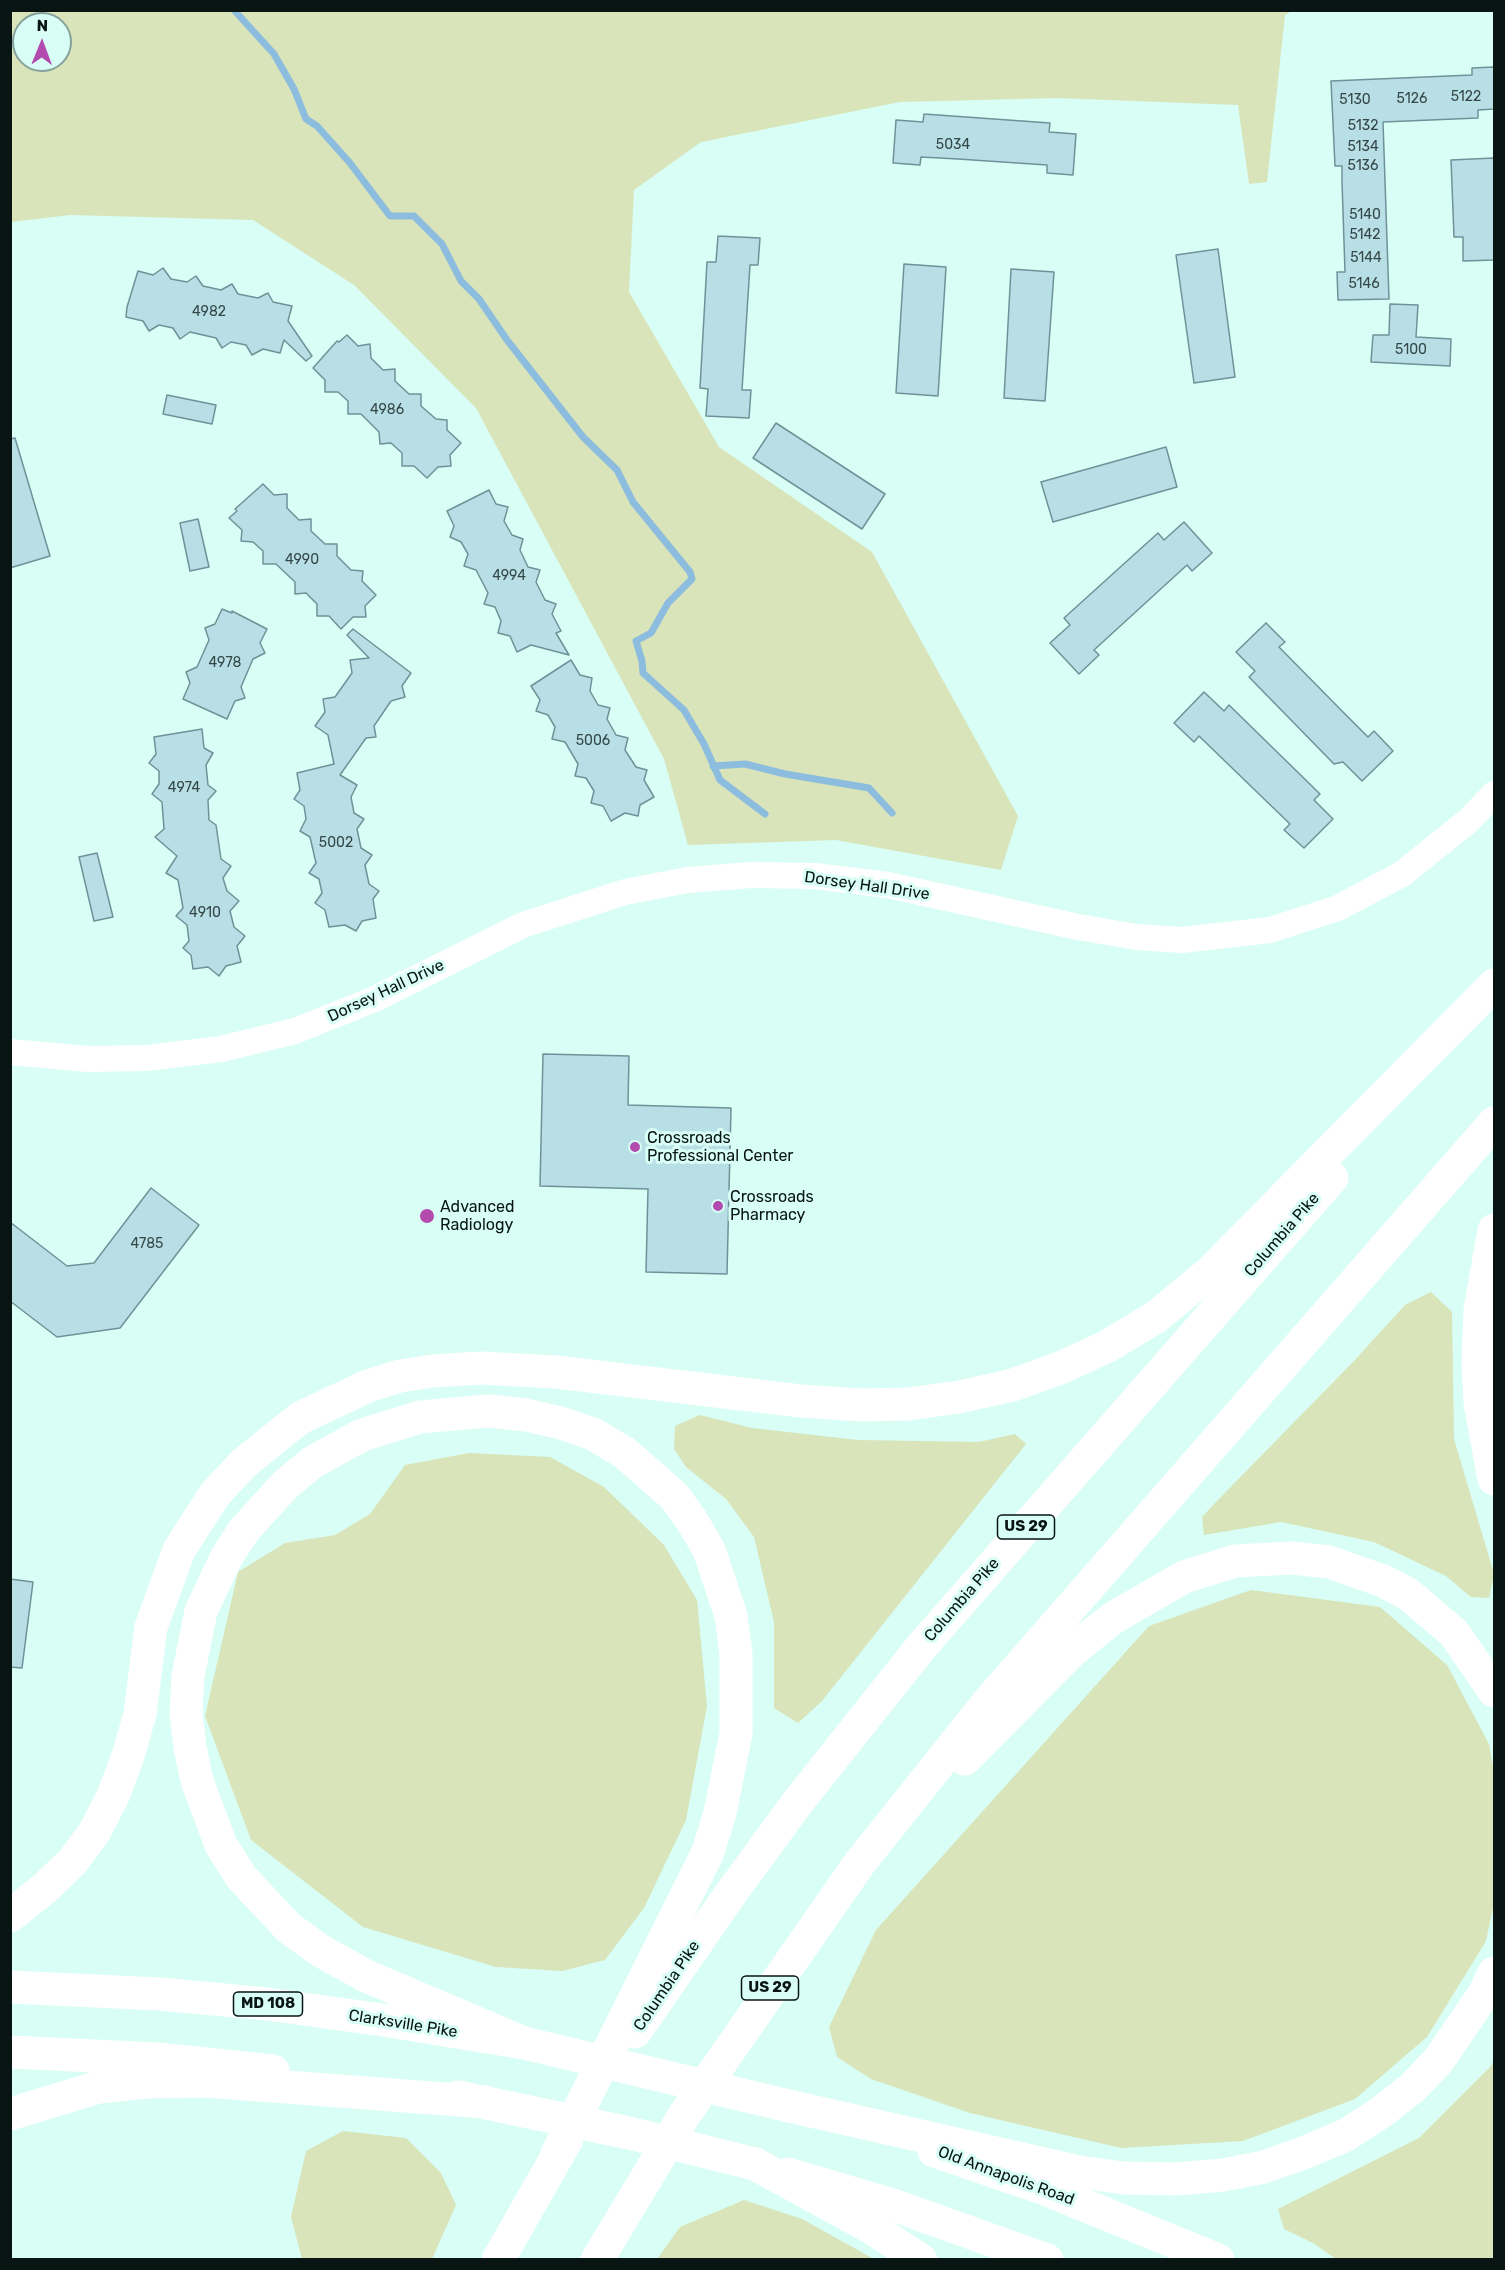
<!DOCTYPE html>
<html>
<head>
<meta charset="utf-8">
<style>
  body { margin:0 }
  #map { position:relative; width:1505px; height:2270px; overflow:hidden; background:#d8fef5; font-family:Rubik,sans-serif }
  canvas { display:block }
  .frame { position:absolute; inset:0; border:12px solid #081513; pointer-events:none }
  .north { position:absolute; left:12px; top:12px; width:60px; height:60px; box-sizing:border-box; background:#d8fef5; border:2px solid #85a19b; border-radius:50%; rotate:1deg; font-size:16px; font-weight:700; line-height:24px; text-align:center; color:#081513 }
  .north::after { content:''; display:block; margin:auto; width:21px; height:27px; background:#b34aad; clip-path:polygon(50% 0,100% 100%,50% 72%,0 100%) }
</style>
</head>
<body>
<div id="map">
<canvas width="1505" height="2270"></canvas>
<div class="frame"></div>
<div class="north">N</div>
</div>
<script>
const c = document.querySelector('canvas').getContext('2d');
c.lineJoin = 'round';
function fill(path, color) { c.fillStyle = color; c.fill(path, 'evenodd'); }
const toPath = rows => new Path2D(rows.map(r => 'M' + r).join(''));
function strokePath(path, color, width, dash) { c.strokeStyle = color; c.lineWidth = width; c.lineCap = dash ? 'butt' : 'round'; c.setLineDash(dash || []); c.stroke(path); }
function write(font, color, halo, rows, align = 'center') {
  c.font = font + ' Rubik,sans-serif'; c.lineWidth = 6; c.setLineDash([]); c.textBaseline = 'middle'; c.strokeStyle = halo; c.fillStyle = color; for (const [text, x, y, turn = 0] of rows) {
    c.save(); c.translate(x, y); c.rotate((+turn || 0) * Math.PI / 180); c.textAlign = isNaN(turn) ? turn : align; if (halo) c.strokeText(text, 0, 0); c.fillText(text, 0, 0); c.restore();
  }
}
fill(toPath([
  [10,11,1292,11,1285,15,1267,182,1249,184,1238,105,1057,98,900,102,701,142,634,190,629,292,719,447,872,552,1018,816,1001,870,836,840,688,845,664,759,476,408,354,285,253,220,70,215,11,222],
  [24,24,60,24,60,60,24,60],
  [1431,1292,1452,1312,1454,1439,1494,1574,1489,1598,1471,1597,1446,1576,1374,1542,1281,1522,1204,1535,1202,1517,1215,1503,1353,1362,1405,1305],
  [700,1415,752,1428,858,1440,979,1442,1015,1434,1026,1444,822,1701,798,1723,774,1708,774,1622,754,1537,726,1499,686,1467,674,1449,675,1426],
  [469,1453,550,1457,604,1487,664,1545,697,1600,707,1706,686,1820,644,1908,605,1960,562,1971,496,1967,363,1927,251,1840,205,1716,238,1572,285,1543,335,1535,370,1514,405,1465],
  [1251,1590,1380,1607,1447,1665,1489,1744,1494,1773,1494,1903,1486,1941,1427,2037,1355,2099,1243,2141,1121,2148,970,2113,871,2079,837,2057,829,2027,876,1930,1149,1626],
  [1494,2059,1494,2259,1336,2259,1313,2243,1284,2229,1278,2209,1419,2138,1491,2066],
  [343,2131,406,2138,441,2173,456,2205,432,2259,302,2259,291,2217,306,2151],
  [744,2200,802,2219,874,2259,657,2259,680,2227]
]), '#d9e4ba');
strokePath(toPath([
  [234,10,274,54,294,89,306,119,317,126,350,163,390,216,414,216,442,244,461,281,479,299,507,340,583,437,617,470,633,502,690,572,692,579,668,603,651,633,636,641,642,661,643,673,684,710,704,744,720,780,765,814],
  [713,766,745,764,785,774,869,788,892,813]
]), '#8dbdde', 7);
const building = toPath([
  [1494,67,1494,109,1478,110,1478,118,1383,122,1389,299,1338,300,1337,272,1345,272,1342,182,1342,166,1335,166,1331,81,1472,75,1472,68,1494,67],
  [924,114,1050,123,1049,132,1076,134,1073,175,1047,173,1047,165,958,159,921,157,920,165,893,163,896,120,923,122,924,114],
  [1494,158,1494,260,1463,261,1463,237,1454,237,1451,160,1494,158],
  [718,236,760,238,758,265,750,265,742,390,751,390,749,418,706,416,708,389,700,388,707,262,716,262,718,236],
  [1218,249,1235,377,1194,383,1176,255,1218,249],
  [904,264,946,267,938,396,896,393,904,264],
  [163,268,171,279,187,282,196,276,203,286,221,290,232,284,238,294,258,298,268,293,273,302,292,306,288,321,312,356,306,361,284,340,280,353,263,349,252,355,246,345,231,342,222,348,216,338,190,332,180,339,173,328,159,325,149,331,143,321,126,317,127,307,138,271,153,275,163,268],
  [1011,269,1054,272,1045,401,1004,398,1011,269],
  [1390,304,1418,305,1416,337,1451,339,1450,366,1371,362,1373,335,1389,335,1390,304],
  [347,335,358,346,370,344,371,358,383,370,395,369,395,381,409,394,421,394,421,406,436,419,447,420,447,430,461,443,450,455,451,466,438,467,427,478,414,466,402,466,402,453,391,443,380,444,379,432,361,414,348,414,348,401,338,392,325,392,325,380,313,368,337,341,339,342,347,335],
  [167,395,216,405,212,424,163,414,167,395],
  [776,423,885,494,862,529,753,458,776,423],
  [15,438,50,556,10,568,10,439,15,438],
  [1166,447,1177,487,1053,522,1041,482,1166,447],
  [263,484,274,495,287,494,287,508,299,520,311,519,311,531,325,544,337,544,337,556,351,570,363,571,362,581,376,595,365,606,366,617,353,617,341,629,329,616,317,616,317,604,306,593,295,594,295,582,276,564,263,564,263,551,253,542,241,541,242,530,229,518,237,511,235,509,263,484],
  [489,490,496,504,508,507,504,521,512,535,523,539,520,550,528,567,540,570,536,582,545,600,556,604,552,614,561,631,556,633,569,655,531,645,517,652,510,636,498,633,501,621,495,607,484,604,488,593,476,570,464,566,468,554,461,542,450,537,454,526,447,511,489,490],
  [198,519,209,567,190,571,180,523,198,519],
  [1184,522,1212,553,1192,571,1187,565,1094,650,1099,655,1079,674,1050,643,1070,625,1064,618,1158,533,1164,540,1184,522],
  [222,609,232,613,232,611,267,629,260,643,265,653,253,659,241,687,245,698,235,701,227,719,183,699,190,683,186,672,197,667,209,640,205,628,215,624,222,609],
  [1266,623,1285,642,1279,647,1342,711,1368,737,1374,731,1393,751,1362,781,1343,762,1334,764,1249,677,1255,671,1236,652,1266,623],
  [353,629,411,673,402,686,405,697,391,701,374,726,376,737,366,738,340,775,357,785,351,797,354,813,364,819,357,829,361,848,372,855,365,865,369,884,379,891,373,899,376,918,362,921,356,931,345,925,329,927,325,910,315,903,322,893,319,879,309,873,316,863,310,837,300,831,306,819,304,806,294,799,300,790,297,773,334,764,328,735,315,726,325,712,323,699,335,697,352,673,350,660,369,658,347,635,353,629],
  [571,660,580,675,592,678,590,691,598,705,610,708,607,719,616,735,628,738,625,750,636,767,647,770,644,780,654,797,640,805,638,816,625,813,611,821,603,806,591,803,594,791,586,778,575,776,578,764,565,742,552,739,555,727,548,715,536,711,540,700,531,686,571,660],
  [1204,692,1224,711,1229,705,1320,794,1314,800,1333,819,1304,848,1284,830,1290,824,1199,736,1194,742,1174,723,1204,692],
  [202,729,204,748,213,753,206,765,208,785,216,791,208,800,209,820,216,825,221,859,231,866,223,878,227,891,239,901,230,911,234,927,245,936,237,946,241,962,226,966,219,976,208,967,193,969,191,955,183,948,189,941,187,925,176,916,183,908,178,880,166,873,177,856,155,837,164,829,162,802,152,794,159,784,159,771,149,763,156,754,154,737,202,729],
  [97,853,113,917,94,921,79,857,97,853],
  [543,1054,629,1056,628,1105,731,1108,727,1274,646,1272,648,1189,540,1186,543,1054],
  [151,1188,199,1225,120,1328,57,1337,10,1301,10,1222,67,1266,94,1263,151,1188],
  [10,1579,33,1582,22,1668,10,1667,10,1579]
]);
fill(building, '#b9dfe6');
strokePath(building, '#6e9298', 1.5);
strokePath(toPath([
  [10,1052,88,1059,147,1058,221,1049,295,1031,375,999,523,925,625,892,688,880,751,875,815,876,888,885,1078,927,1137,937,1182,940,1270,930,1338,908,1402,874,1468,821,1494,794]
]), '#fff', 26);
strokePath(toPath([
  [934,2151,1045,2189,1218,2260],
  [788,2174,893,2205,1047,2260]
]), '#fff', 33);
strokePath(toPath([
  [10,1987,160,1994,267,2004,383,2020,524,2043,789,2106],
  [10,2052,158,2059,273,2071],
  [458,2097,629,2133,755,2164]
]), '#fff', 33);
strokePath(toPath([
  [1494,1230,1480,1310,1478,1361,1480,1403,1494,1479],
  [965,1759,1072,1651,1113,1618,1184,1577,1235,1561,1292,1558,1329,1562,1383,1581,1408,1594,1454,1633,1494,1691],
  [10,1916,45,1888,73,1861,95,1831,113,1796,128,1756,140,1714,151,1627,179,1550,215,1494,244,1463,300,1418,368,1386,400,1376,433,1371,481,1368,556,1372,801,1401,861,1405,909,1404,959,1397,1013,1385,1060,1368,1106,1347,1156,1317,1208,1274,1494,985],
  [635,2032,729,1896,797,1803,922,1646,1332,1178],
  [524,2043,366,1976,321,1951,289,1928,242,1878,221,1845,197,1781,190,1747,186,1714,188,1676,201,1611,227,1556,245,1529,286,1484,313,1462,362,1435,420,1417,489,1411,526,1415,561,1423,593,1434,625,1453,674,1496,692,1521,709,1550,731,1616,736,1654,736,1733,720,1813,708,1852,556,2156],
  [789,2106,1080,2172,1124,2178,1176,2179,1223,2175,1264,2167,1306,2152,1346,2135,1380,2113,1412,2088,1438,2061,1484,1994,1494,1973],
  [10,2114,99,2087,147,2082,206,2081,486,2102],
  [755,2164,870,2227,921,2260],
  [498,2260,567,2139],
  [597,2260,685,2114,859,1864,989,1701,1494,1123]
]), '#fff', 33);
for (const [x, y, r, color] of [
  [635,1147,6,"#b34aad"],
  [718,1206,6,"#b34aad"],
  [427,1216,8,"#b34aad"]
]) { const dot = new Path2D(); dot.arc(x, y, r, 0, 2 * Math.PI); c.fillStyle = color; c.fill(dot); strokePath(dot, '#d8fef5', 2); }
write('14px', '#344848', null, [
  ["5122",1466,97],
  ["5126",1412,99],
  ["5130",1355,100],
  ["5132",1363,126],
  ["5034",953,145],
  ["5134",1363,147],
  ["5136",1363,166],
  ["5140",1365,215],
  ["5142",1365,235],
  ["5144",1366,258],
  ["5146",1364,284],
  ["4982",209,312],
  ["5100",1411,350],
  ["4986",387,410],
  ["4990",302,560],
  ["4994",509,576],
  ["4978",225,663],
  ["5006",593,741],
  ["4974",184,788],
  ["5002",336,843],
  ["4910",205,913],
  ["4785",147,1244]
]);
for (const [x, y, w] of [
  [1026,1527,57],
  [770,1988,57],
  [268,2004,69]
]) { const box = new Path2D(); box.roundRect(x - w / 2, y - 12, w, 24, 4.5); c.fillStyle = '#d8fef5'; c.fill(box); strokePath(box, '#081513', 1.5); }
write('bold 15px', '#081513', null, [
  ["US 29",1026,1527],
  ["US 29",770,1988],
  ["MD 108",268,2004]
]);
write('16px', '#081513', '#d8fef5', [
  ["Dorsey Hall Drive",867,886,8],
  ["Dorsey Hall Drive",386,991,-25],
  ["Columbia Pike",1282,1235,-49],
  ["Columbia Pike",962,1600,-49],
  ["Columbia Pike",667,1986,-56],
  ["Clarksville Pike",403,2024,9],
  ["Old Annapolis Road",1006,2176,20]
]);
write('16px', '#081513', '#d8fef5', [
  ["Crossroads",647,1138],
  ["Professional Center",647,1156],
  ["Crossroads",730,1197],
  ["Pharmacy",730,1215],
  ["Advanced",440,1207],
  ["Radiology",440,1225]
], 'left');
</script>
</body>
</html>
